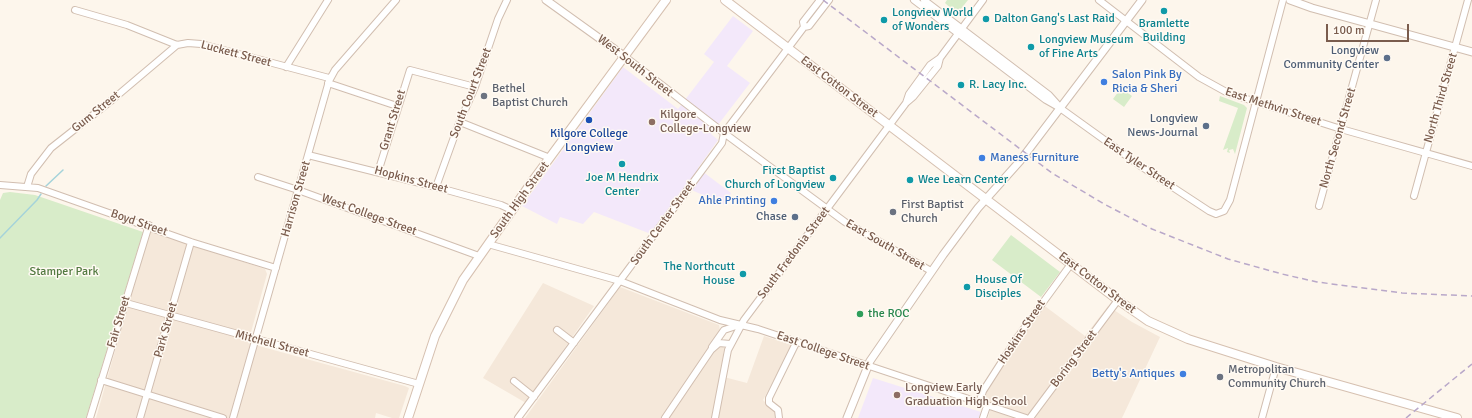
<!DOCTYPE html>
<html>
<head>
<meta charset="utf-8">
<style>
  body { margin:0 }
  #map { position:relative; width:1472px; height:418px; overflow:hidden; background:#fdf6ec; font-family:Signika,sans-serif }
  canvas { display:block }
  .scale { position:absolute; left:1326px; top:24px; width:83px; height:18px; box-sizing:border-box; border:2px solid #7a5c4d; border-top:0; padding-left:5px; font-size:12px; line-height:14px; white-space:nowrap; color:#7a5c4d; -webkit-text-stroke:3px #fffaf3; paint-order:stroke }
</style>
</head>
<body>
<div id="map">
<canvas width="1472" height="418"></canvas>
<div class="scale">100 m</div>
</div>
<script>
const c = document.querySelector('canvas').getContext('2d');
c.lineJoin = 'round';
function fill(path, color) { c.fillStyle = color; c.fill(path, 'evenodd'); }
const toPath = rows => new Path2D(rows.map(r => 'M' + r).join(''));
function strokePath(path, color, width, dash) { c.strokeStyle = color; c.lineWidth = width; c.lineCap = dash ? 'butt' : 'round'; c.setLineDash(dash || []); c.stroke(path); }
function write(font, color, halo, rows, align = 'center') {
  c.font = font + ' Signika,sans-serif'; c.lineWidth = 3; c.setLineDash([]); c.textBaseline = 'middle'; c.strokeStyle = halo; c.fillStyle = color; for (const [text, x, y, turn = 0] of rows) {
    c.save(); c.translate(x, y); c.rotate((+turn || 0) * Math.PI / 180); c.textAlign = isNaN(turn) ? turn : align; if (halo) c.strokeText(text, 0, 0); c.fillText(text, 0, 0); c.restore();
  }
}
fill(toPath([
  [149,231,265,269,267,274,248,343,405,386,409,388,399,418,392,418,376,413,375,418,96,418],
  [543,283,594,306,526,403,483,378],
  [620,287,719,325,724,349,720,376,747,383,764,336,792,345,763,400,777,414,775,418,525,418],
  [1038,301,1085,336,1108,306,1132,322,1160,337,1122,418,988,418,992,404,975,397]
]), '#f5e8da');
fill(toPath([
  [733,16,753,31,727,66,750,83,711,134,718,140,698,168,731,193,725,205,685,187,651,234,594,212,583,224,560,217,557,224,522,206,623,67,678,109,714,62,704,54],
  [873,378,981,412,979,418,858,418]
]), '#f3e8fa');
fill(toPath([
  [947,0,968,0,960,10,954,11,945,3],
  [1121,88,1132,96,1124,107,1113,99],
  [1220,96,1244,105,1247,108,1235,154,1233,149,1229,150,1230,153,1227,152,1228,148,1223,150,1238,108,1219,101],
  [10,192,35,195,143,232,86,418,0,418,0,200,3,193],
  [1011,235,1060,272,1041,297,992,260]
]), '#d8ecc9');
strokePath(toPath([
  [46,186,63,170],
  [0,238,37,200,41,194]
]), '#a5d3da', 1.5);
const minor = toPath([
  [914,0,1046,100,1060,108,1142,167,1209,211,1216,214,1224,211,1230,200,1283,0],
  [924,0,1049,95,1058,105],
  [1099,0,1199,77,1228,93,1341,129,1472,166],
  [75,10,127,25,177,45,188,43,201,44,329,78],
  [804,27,803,22,820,0],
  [624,56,724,133,845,222,931,271],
  [286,67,328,0],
  [328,83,397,106],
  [906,103,909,94,930,65,940,58],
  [460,122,550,158],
  [308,155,436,187,501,205,512,210],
  [378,172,410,70,475,87],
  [258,177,298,190,479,256],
  [0,185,38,188,191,242,276,268],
  [27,187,31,174,51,148,112,100,177,45],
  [436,187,458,126,475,87,498,19,507,0],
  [1414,196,1468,0],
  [1319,206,1376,0],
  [488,244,620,281,720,320,758,329,1026,418],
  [126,303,419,384],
  [557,330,574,343],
  [712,347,724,330,739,325],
  [101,380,223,418],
  [514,381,534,397],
  [979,403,983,391,1017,338,1071,264],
  [90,418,149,225],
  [140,418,191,242],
  [233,418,329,81,335,70,396,0],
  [518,418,714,154,722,143,724,133,804,27,809,26,829,0],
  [665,418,711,350,719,343,730,344],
  [715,418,728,350,744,320,906,103,913,97,938,66,940,58,983,0],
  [779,418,778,410,769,403,769,398,797,341],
  [983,418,987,406],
  [1030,418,1118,300],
  [1262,418,1276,367]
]);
const tertiary = toPath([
  [546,0,624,56],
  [1290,0,1312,8,1472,52],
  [847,418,870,361,943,255,978,208,1020,161,1142,0]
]);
const secondary = toPath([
  [725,0,1118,300,1148,321,1188,339,1276,367,1457,418],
  [408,418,435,336,463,280,534,179,666,0]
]);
strokePath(minor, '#d1beb0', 8);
strokePath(tertiary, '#d1beb0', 9);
strokePath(secondary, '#d6c0b0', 10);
strokePath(minor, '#fff', 6);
strokePath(tertiary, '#fff', 7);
strokePath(secondary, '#fff', 8);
strokePath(toPath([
  [823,0,1052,173,1104,204,1152,229,1228,259,1282,274,1317,282,1402,293,1472,296],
  [1406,418,1472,364]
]), '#b9a8c9', 1.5, [6, 4]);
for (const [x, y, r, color] of [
  [1164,11,4,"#0f9aa8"],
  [986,19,4,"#0f9aa8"],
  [884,20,4,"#0f9aa8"],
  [1031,47,4,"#0f9aa8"],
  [1387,58,4,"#5c6f8a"],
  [1104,82,4,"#3f7fe0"],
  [961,85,4,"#0f9aa8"],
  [484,96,4,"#6b7280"],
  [589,120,4,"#1a4fb4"],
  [652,122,4,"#8d6e63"],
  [1206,126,4,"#5c6f8a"],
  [982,158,4,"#3f7fe0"],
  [622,164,4,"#0f9aa8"],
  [833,178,4,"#0f9aa8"],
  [910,180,4,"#0f9aa8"],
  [774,201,4,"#3f7fe0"],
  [893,212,4,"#6b7280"],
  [795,217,4,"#5c6f8a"],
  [743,274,4,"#0f9aa8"],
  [967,287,4,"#0f9aa8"],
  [860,314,4,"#2e9e5b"],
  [1183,374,4,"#3f7fe0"],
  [1220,377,4,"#6b7280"],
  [897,395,4,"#8d6e63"]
]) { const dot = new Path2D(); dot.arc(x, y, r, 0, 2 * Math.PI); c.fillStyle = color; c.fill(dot); strokePath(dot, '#fffaf3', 1.5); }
write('12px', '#0d838f', '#fffaf3', [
  ["Longview World",892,13],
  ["of Wonders",892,27],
  ["Dalton Gang's Last Raid",994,19],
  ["Bramlette",1164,24,"center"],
  ["Building",1164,38,"center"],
  ["Longview Museum",1039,40],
  ["of Fine Arts",1039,54],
  ["R. Lacy Inc.",969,85],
  ["First Baptist",825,171,"right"],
  ["Church of Longview",825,185,"right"],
  ["Joe M Hendrix",622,178,"center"],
  ["Center",622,192,"center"],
  ["Wee Learn Center",918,180],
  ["The Northcutt",735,267,"right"],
  ["House",735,281,"right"],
  ["House Of",975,280],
  ["Disciples",975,294]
], 'left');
write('12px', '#4e5e75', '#fffaf3', [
  ["Longview",1379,51],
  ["Community Center",1379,65],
  ["Longview",1198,119],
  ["News-Journal",1198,133],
  ["Chase",787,217]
], 'right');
write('12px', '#7a5c4d', '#fffaf3', [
  ["Luckett Street",236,54,15],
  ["West South Street",635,66,38],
  ["East Cotton Street",839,87,37],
  ["South Court Street",471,93,-69],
  ["North Third Street",1441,98,-74],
  ["East Methvin Street",1273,107,18],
  ["Gum Street",96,112,-39],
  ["Grant Street",393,120,-73],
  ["North Second Street",1338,138,-74],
  ["East Tyler Street",1139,164,34],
  ["Hopkins Street",411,180,15],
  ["Harrison Street",296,199,-74],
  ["South High Street",520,200,-54],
  ["West College Street",369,215,20],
  ["Boyd Street",139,223,19],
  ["South Center Street",663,223,-54],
  ["East South Street",885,245,30],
  ["South Fredonia Street",794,253,-53],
  ["East Cotton Street",1097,283,37],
  ["Fair Street",119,322,-73],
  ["Park Street",166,330,-74],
  ["Hoskins Street",1022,332,-56],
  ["Mitchell Street",272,344,15],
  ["East College Street",823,351,19],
  ["Boring Street",1074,359,-53]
]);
write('12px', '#366cbe', '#fffaf3', [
  ["Salon Pink By",1112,75],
  ["Ricia & Sheri",1112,89],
  ["Maness Furniture",990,158],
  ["Ahle Printing",766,201,"right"],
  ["Betty's Antiques",1175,374,"right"]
], 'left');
write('12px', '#5b616d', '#fffaf3', [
  ["Bethel",492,89],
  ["Baptist Church",492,103],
  ["First Baptist",901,205],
  ["Church",901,219],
  ["Metropolitan",1228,370],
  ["Community Church",1228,384]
], 'left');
write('12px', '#785e54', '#fffaf3', [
  ["Kilgore",660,115],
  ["College-Longview",660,129],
  ["Longview Early",905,388],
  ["Graduation High School",905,402]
], 'left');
write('12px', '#164399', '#fffaf3', [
  ["Kilgore College",589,134],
  ["Longview",589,148]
]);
write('12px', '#537a41', '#fffaf3', [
  ["Stamper Park",64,272]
]);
write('12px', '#27864d', '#fffaf3', [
  ["the ROC",868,314]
], 'left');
</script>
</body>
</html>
